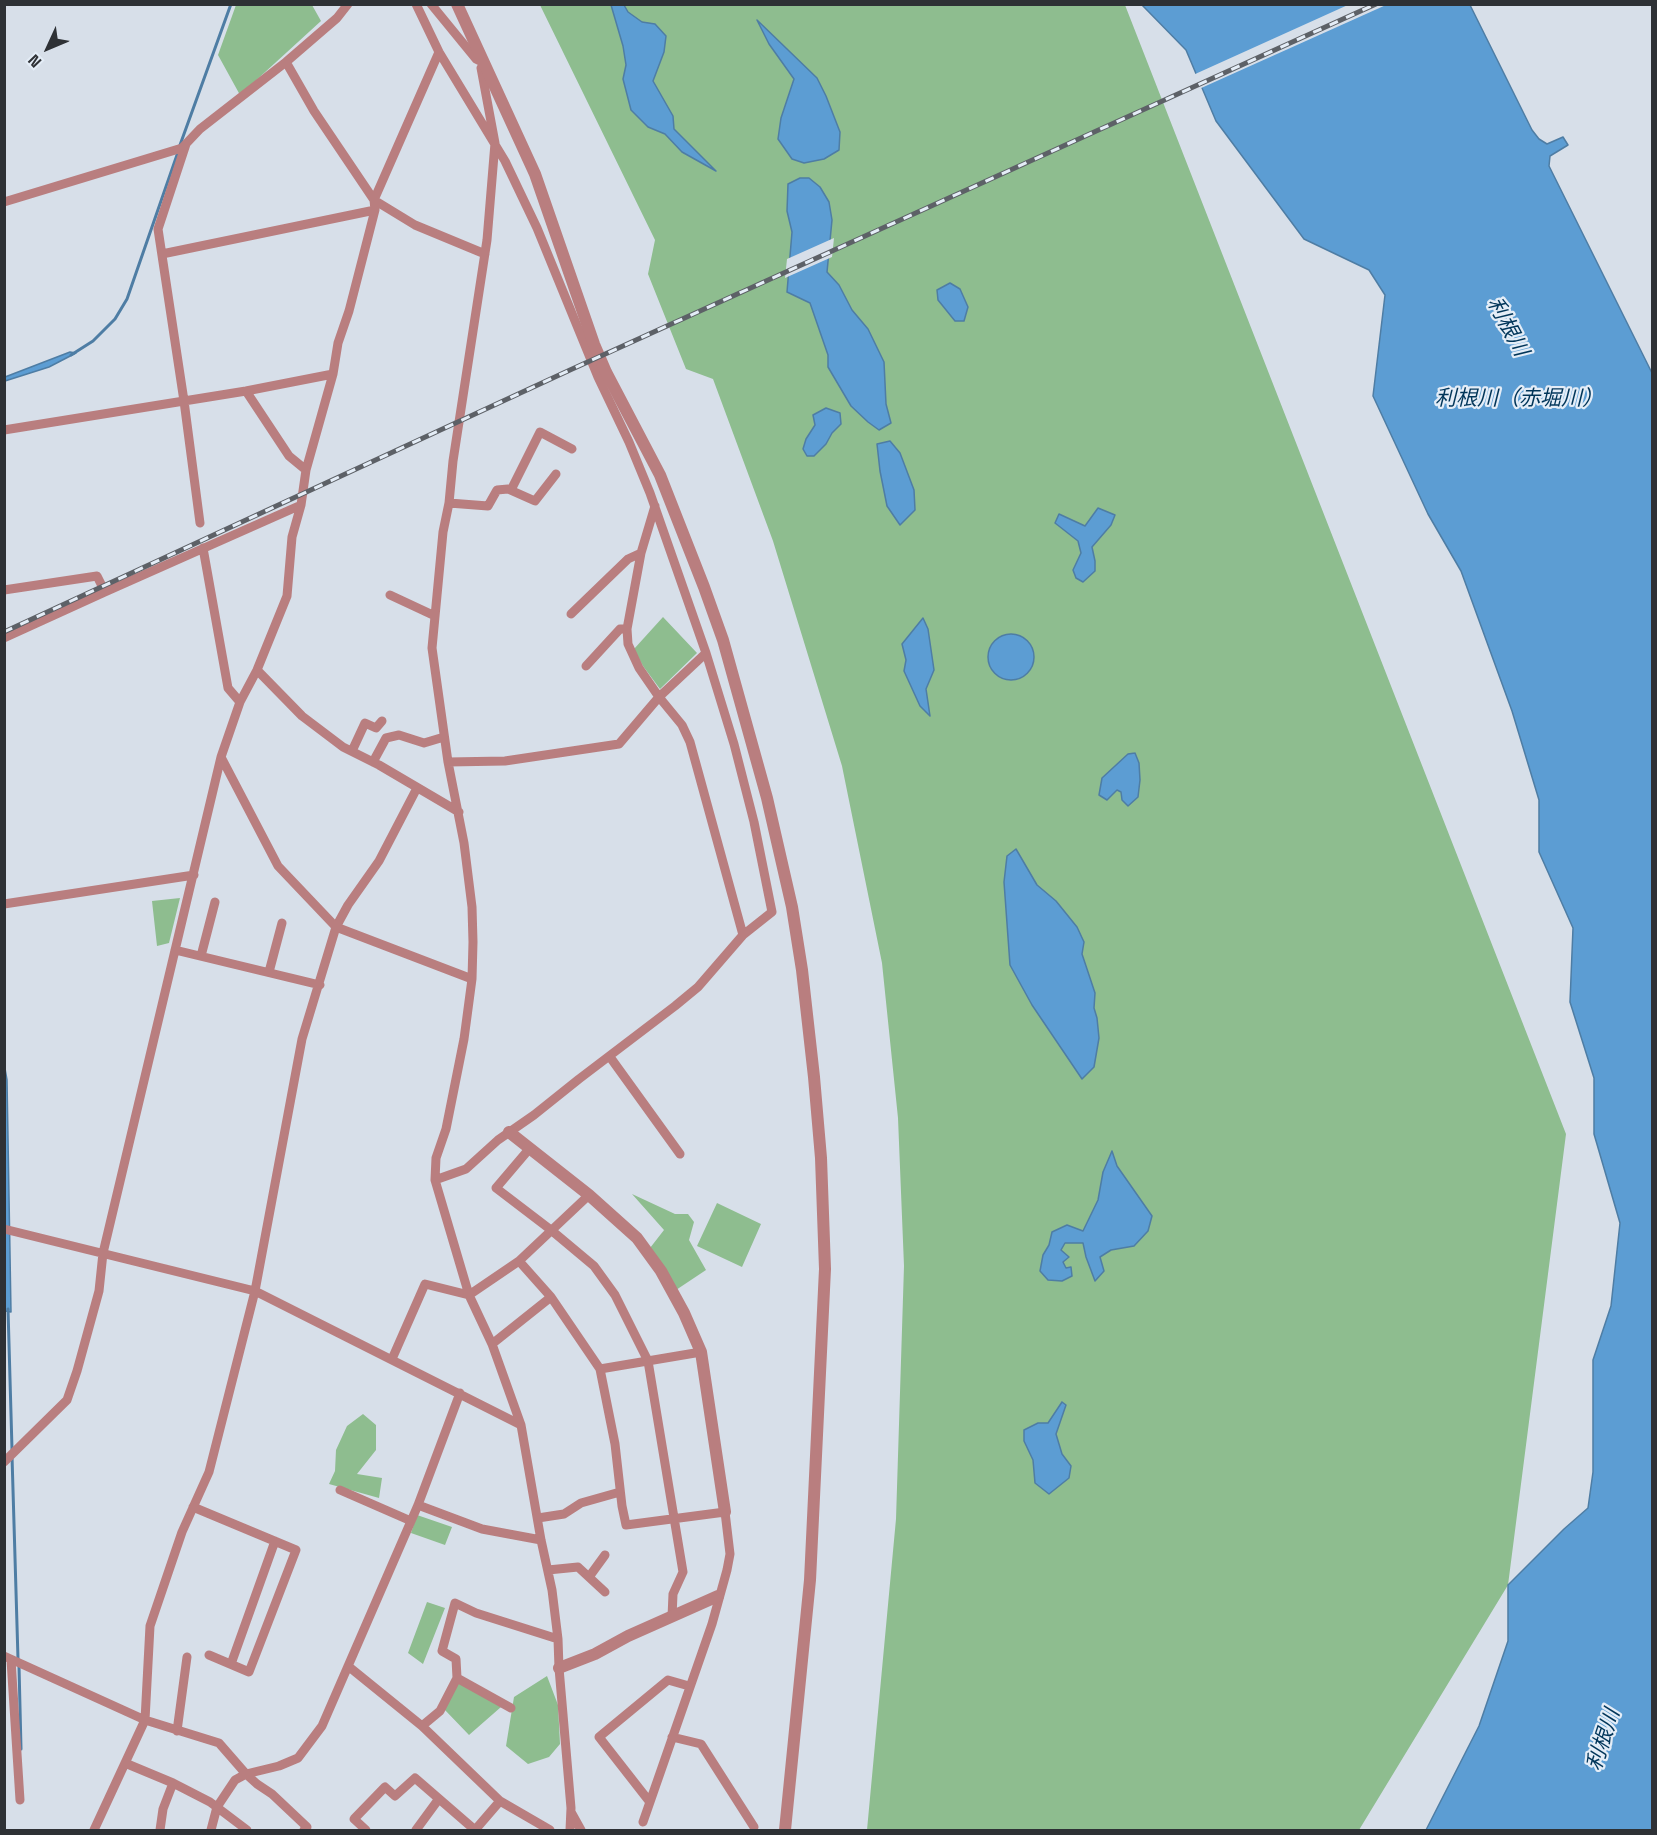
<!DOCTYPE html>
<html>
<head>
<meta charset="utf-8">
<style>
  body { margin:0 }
  #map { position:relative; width:1657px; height:1835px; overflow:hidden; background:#d7dfe9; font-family:"Space Grotesk",sans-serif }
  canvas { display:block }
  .frame { position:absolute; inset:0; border:6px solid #2e3135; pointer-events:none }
  .north { position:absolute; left:18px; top:18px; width:60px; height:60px; -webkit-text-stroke:4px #e4edf7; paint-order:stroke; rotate:226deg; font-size:16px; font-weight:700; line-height:24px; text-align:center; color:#2e3135 }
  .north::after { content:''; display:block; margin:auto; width:21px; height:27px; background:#2e3135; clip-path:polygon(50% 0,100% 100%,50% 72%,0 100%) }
</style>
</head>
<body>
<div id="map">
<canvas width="1657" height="1835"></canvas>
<div class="frame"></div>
<div class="north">N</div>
</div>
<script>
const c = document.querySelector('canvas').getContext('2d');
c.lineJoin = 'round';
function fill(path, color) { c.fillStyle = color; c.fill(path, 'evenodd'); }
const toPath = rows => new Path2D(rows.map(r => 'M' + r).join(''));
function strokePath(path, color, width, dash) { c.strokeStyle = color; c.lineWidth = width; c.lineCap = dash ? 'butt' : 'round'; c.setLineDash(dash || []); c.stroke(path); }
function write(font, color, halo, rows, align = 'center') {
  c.font = font + ' "Space Grotesk","Noto Sans JP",sans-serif'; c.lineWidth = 4.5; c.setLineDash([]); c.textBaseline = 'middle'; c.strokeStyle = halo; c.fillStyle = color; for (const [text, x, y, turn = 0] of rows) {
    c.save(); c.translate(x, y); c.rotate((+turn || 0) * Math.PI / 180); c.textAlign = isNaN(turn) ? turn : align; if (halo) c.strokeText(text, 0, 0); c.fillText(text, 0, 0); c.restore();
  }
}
fill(toPath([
  [236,5,312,5,321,21,240,95,218,55],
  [540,5,1125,5,1566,1134,1508,1585,1359,1830,867,1830,896,1519,904,1266,898,1118,882,963,842,766,773,541,713,379,686,369,648,274,655,240],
  [663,617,697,653,660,689,643,666,634,649],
  [180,898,169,943,157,946,152,901],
  [632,1194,675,1214,688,1214,694,1222,689,1240,706,1270,676,1290,650,1248,664,1230],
  [717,1203,761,1224,742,1267,697,1246],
  [363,1414,376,1425,376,1450,357,1474,382,1478,379,1498,329,1484,335,1471,336,1450,347,1426],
  [417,1515,452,1527,445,1545,411,1533],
  [427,1602,445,1608,423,1664,408,1653],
  [547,1676,558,1705,560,1744,549,1757,528,1764,506,1746,514,1697],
  [459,1682,501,1707,469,1735,444,1709]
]), '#8ebd8f');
const water = toPath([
  [611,5,624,5,628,12,642,22,655,24,666,36,664,52,653,81,673,116,674,129,716,171,682,152,665,134,648,127,631,110,623,79,626,65,623,46,611,5],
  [1142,5,1470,5,1532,130,1539,139,1547,144,1563,137,1568,145,1550,156,1549,166,1652,373,1652,1830,1426,1830,1479,1726,1508,1641,1508,1585,1564,1529,1588,1508,1593,1472,1593,1360,1611,1306,1620,1223,1594,1134,1594,1078,1570,1002,1573,928,1539,852,1539,800,1512,711,1461,571,1428,514,1373,396,1385,295,1369,270,1304,239,1216,121,1186,50,1142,5],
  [757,20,817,78,826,96,840,132,839,150,824,159,804,163,792,159,778,139,781,118,794,79,769,44,757,20],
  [800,178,809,178,820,187,829,202,832,220,827,272,839,285,852,310,868,329,884,362,886,404,891,423,879,430,868,422,851,406,828,367,828,355,810,303,787,292,792,232,787,211,788,184,800,178],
  [950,283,960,289,968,307,964,321,955,321,938,300,937,290,950,283],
  [70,352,76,353,49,367,5,381,5,377,70,352],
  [826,408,840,413,841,424,832,433,826,444,814,456,807,456,803,449,806,439,815,425,813,415,826,408],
  [890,441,900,453,914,490,915,510,900,525,887,506,880,471,877,444,890,441],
  [1098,508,1115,515,1111,525,1092,547,1095,561,1095,571,1083,582,1076,578,1073,570,1081,553,1078,541,1055,523,1059,514,1085,526,1098,508],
  [923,618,928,629,934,670,926,689,930,716,920,706,904,671,906,660,902,644,923,618],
  '988 657a23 23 0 1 1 46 0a23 23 0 1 1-46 0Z',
  [1135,753,1139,763,1140,780,1138,797,1128,806,1122,800,1121,792,1117,790,1107,800,1099,795,1102,778,1128,754,1135,753],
  [1016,849,1037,885,1056,901,1077,927,1084,942,1082,954,1095,993,1094,1008,1097,1018,1099,1038,1094,1067,1082,1079,1032,1005,1010,965,1004,882,1007,856,1016,849],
  [4,1063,7,1080,11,1312,5,1311,4,1063],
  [1112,1151,1117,1166,1152,1216,1148,1231,1134,1246,1111,1250,1100,1257,1104,1271,1095,1281,1086,1257,1083,1243,1065,1243,1061,1250,1069,1257,1063,1262,1066,1268,1071,1267,1072,1276,1062,1281,1048,1280,1040,1271,1043,1255,1049,1245,1052,1232,1067,1225,1083,1231,1098,1200,1103,1172,1112,1151],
  [1062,1402,1066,1405,1056,1434,1062,1454,1071,1466,1069,1478,1049,1494,1035,1483,1033,1460,1024,1441,1024,1430,1038,1423,1048,1423,1062,1402]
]);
fill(water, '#5c9dd3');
strokePath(water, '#4e7da4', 1.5);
fill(toPath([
  [1350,4,1386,5,1199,89,1193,75],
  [834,238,832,257,785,278,787,259]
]), '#d7dfe9');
strokePath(toPath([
  [180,145,231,4],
  [71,355,93,341,115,319,127,299,178,152],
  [8,1309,12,1449],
  [12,1456,18,1659],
  [19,1666,21,1749]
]), '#4e7da4', 3);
strokePath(toPath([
  [416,4,439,52,505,161,537,228,598,377,629,442,650,493,706,653,734,744,754,822,772,912,743,935,698,987,675,1006,579,1079,534,1115,498,1140,466,1169,435,1180],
  [431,4,476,59,484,63,481,68,495,143,487,240,453,461,449,503,443,532,432,648,448,762,464,843,472,907,473,942,472,979,464,1039,446,1129,436,1158,435,1180,469,1295,492,1344,521,1425,541,1540,552,1590,558,1639,559,1668,571,1808,570,1830],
  [286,62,314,111,374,200,415,225,485,254],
  [186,144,158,229,184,401,200,523],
  [4,202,182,148,200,129,286,62,337,18,348,4],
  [162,254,375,210],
  [246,391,289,456,306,470],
  [4,430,246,391,333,374],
  [511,490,540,432,572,449],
  [449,503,488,506,497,490,508,489,535,501,556,474],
  [655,506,641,553,627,629,628,644,639,668,659,697,706,653],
  [203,548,228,688,240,702],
  [4,590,97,576,105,592],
  [390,595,435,616],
  [571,614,628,559,641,553],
  [4,638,105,592,301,505],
  [586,666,620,629,627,629],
  [257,670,302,716,343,747,379,765,459,812],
  [352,751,365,723,376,728,382,721],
  [221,757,278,866,336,927,472,979],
  [373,762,386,738,399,735,424,743,444,737],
  [448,762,505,761,619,744,659,697,682,725,690,742,743,935],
  [4,904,194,875],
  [175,950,320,985],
  [201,956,215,902],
  [269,972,282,923],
  [610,1057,680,1154],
  [530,1148,496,1188,551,1230,594,1266,615,1295,648,1361,683,1572,673,1594,672,1617],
  [4,1229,255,1291,521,1425],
  [519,1261,551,1297,600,1369,615,1444,622,1506,626,1525,725,1512,730,1554,727,1570,712,1624,643,1822],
  [492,1344,551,1297],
  [392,1359,425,1284,469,1295,519,1261,589,1195],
  [600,1369,701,1352],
  [4,1462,67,1400,77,1371,99,1291,103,1253,221,757,240,702,257,670,287,596,292,537,301,505,306,470,333,374,338,343,349,311,375,210,374,200,439,52],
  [340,1490,411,1521],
  [418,1505,482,1529,541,1540],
  [193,1507,296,1550,249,1672,209,1655],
  [538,1518,564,1514,581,1503,620,1492],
  [548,1570,578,1567,605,1592],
  [589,1577,605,1555],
  [4,1656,145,1720,219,1743,246,1774,257,1784,272,1794,307,1827,304,1830],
  [11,1660,20,1800],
  [231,1664,275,1541],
  [348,1666,422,1726,500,1801,550,1830],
  [511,1708,457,1678,456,1659,442,1651,455,1603,476,1613,558,1639],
  [422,1726,440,1711,457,1678],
  [177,1731,187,1657],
  [672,1737,701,1744,754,1827],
  [125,1763,173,1783,210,1802,247,1830],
  [649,1801,599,1737,668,1680,689,1686],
  [571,1812,581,1830],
  [94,1830,145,1720,150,1626,182,1532,209,1472,255,1291,302,1039,336,927,348,905,379,861,417,788],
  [160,1830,163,1809,173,1783],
  [211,1830,217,1807,235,1780,246,1774,279,1766,298,1758,322,1726,418,1505,460,1393],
  [366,1830,354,1819,385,1787,395,1796,415,1778,475,1830],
  [416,1830,438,1800],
  [475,1830,500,1801]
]), '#b97e7f', 9);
strokePath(toPath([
  [457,4,535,174,594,344,606,372,660,475,704,587,723,640,767,798,792,907,802,970,814,1077,821,1158,825,1269,810,1580,785,1830],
  [509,1132,589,1195,637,1238,661,1271,684,1313,701,1352,725,1512],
  [559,1668,595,1654,628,1636,718,1596]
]), '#b97e7f', 12);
const rail = toPath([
  [4,632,570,370,1376,4]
]);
strokePath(rail, '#5d6167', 5);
strokePath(rail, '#e4edf7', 3, [9]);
write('italic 21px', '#003559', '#e4edf7', [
  ["利根川",1507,327,62],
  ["利根川（赤堀川）",1519,399],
  ["利根川",1604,1740,-72]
]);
</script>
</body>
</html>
